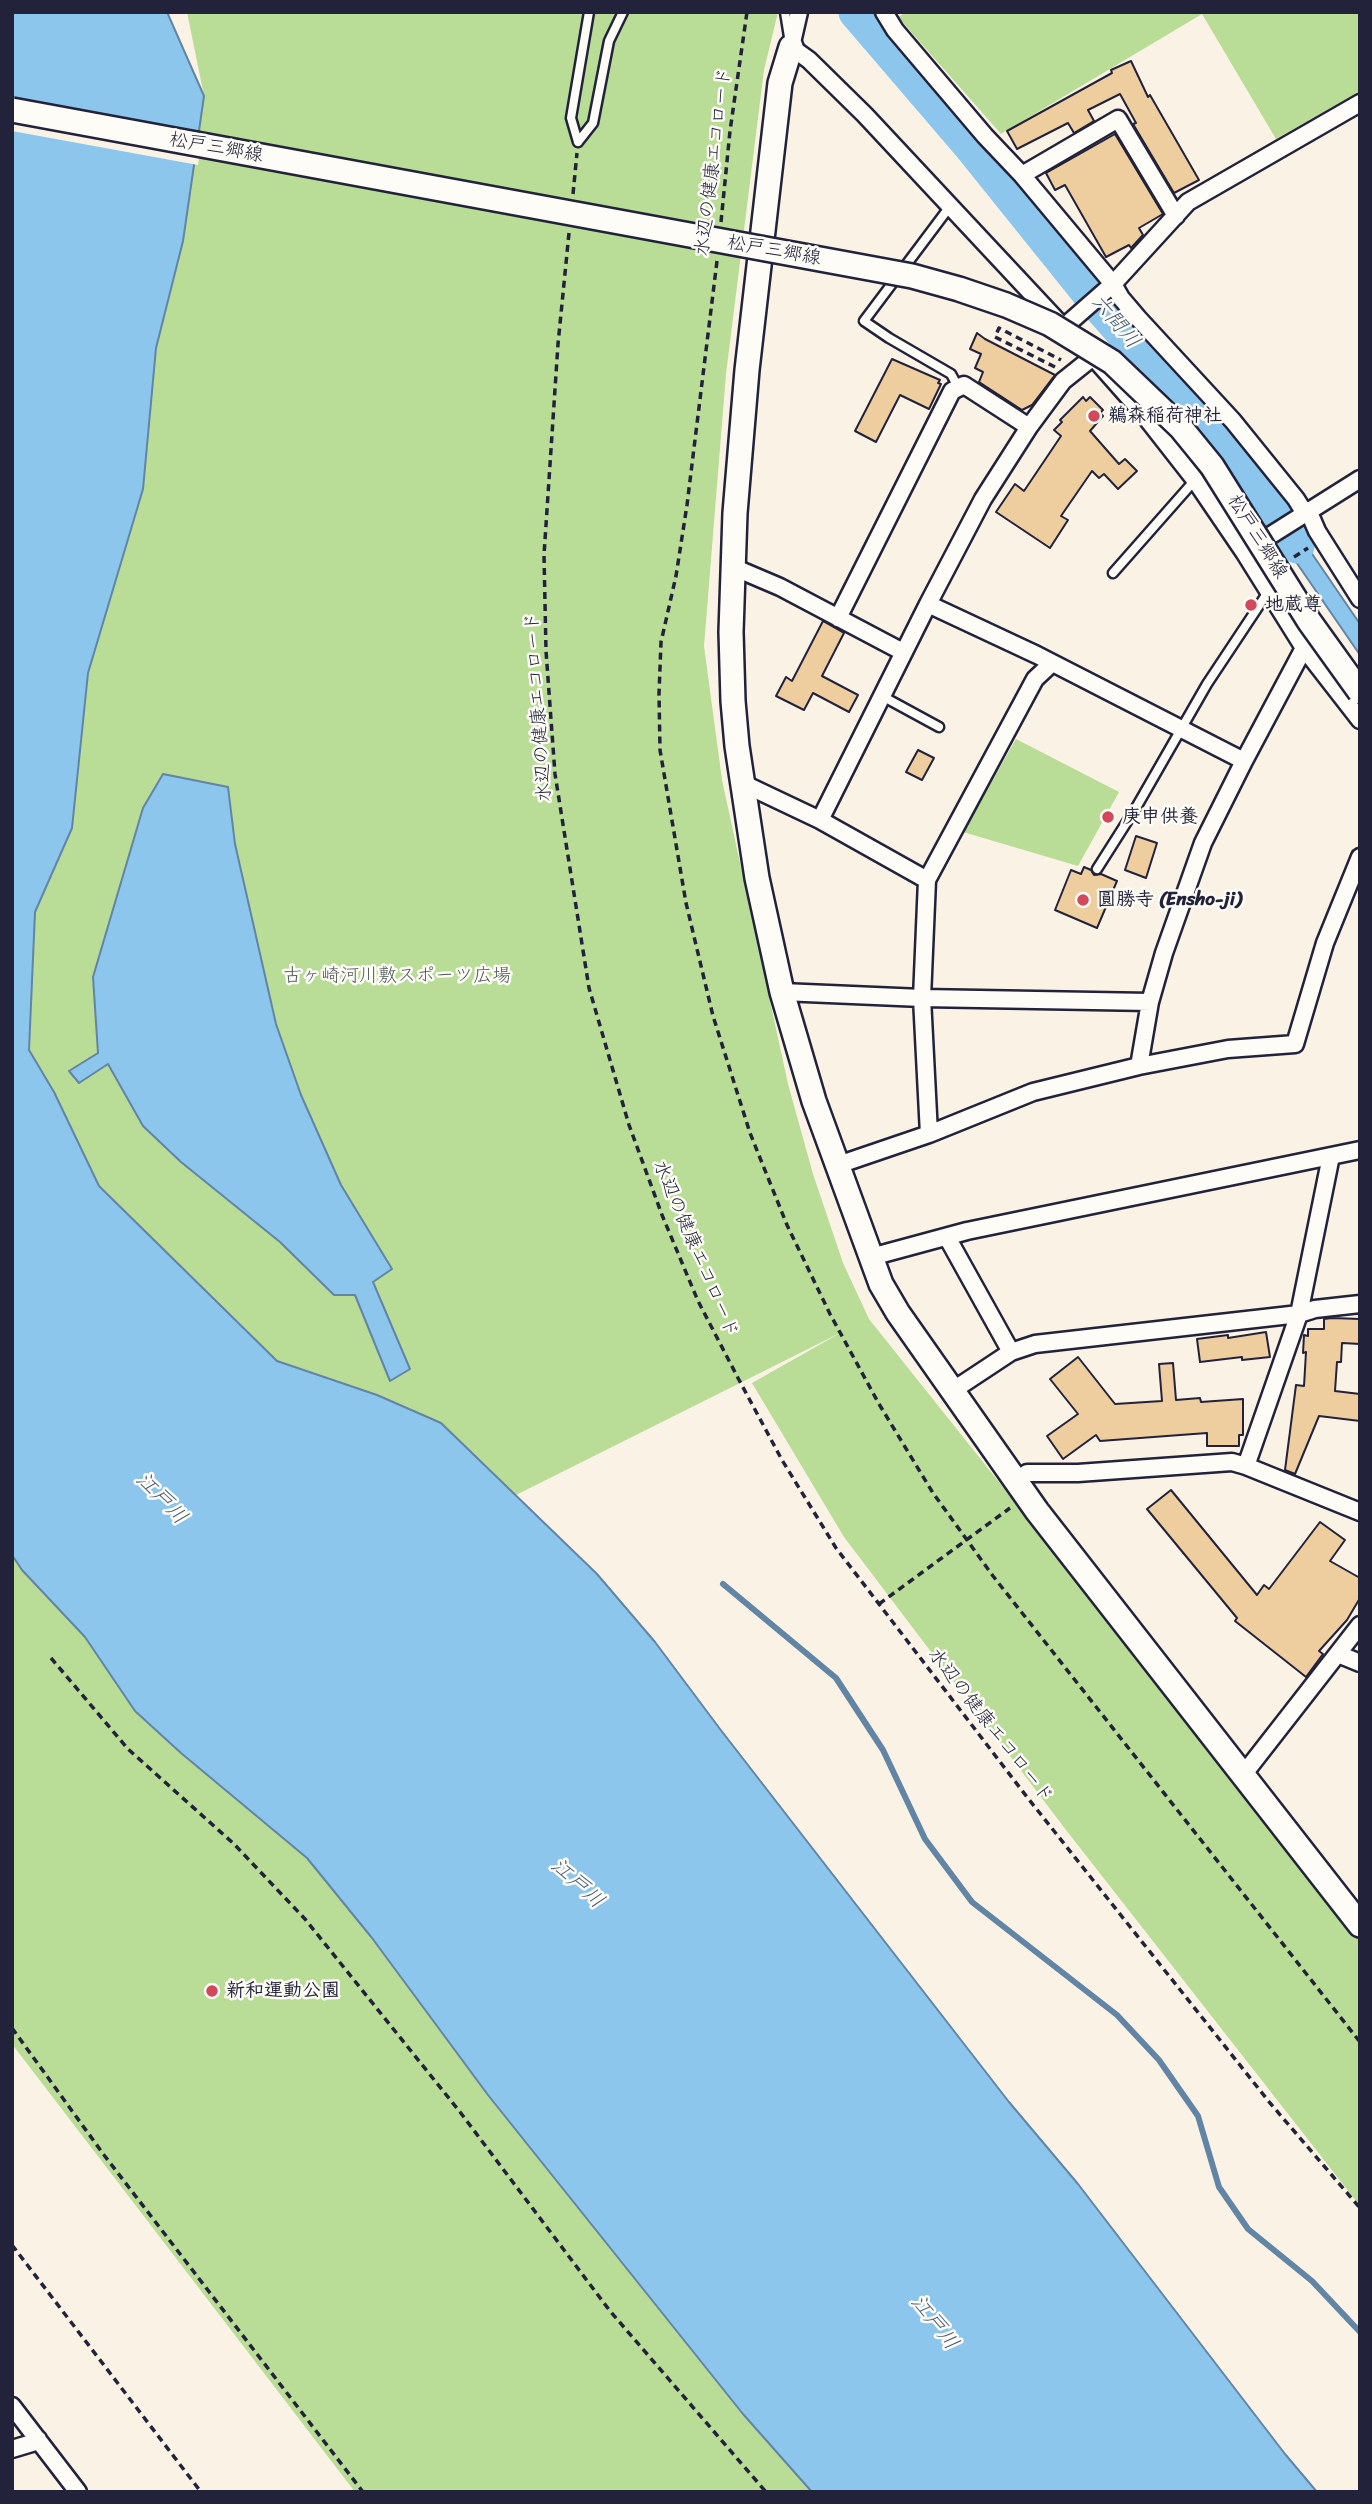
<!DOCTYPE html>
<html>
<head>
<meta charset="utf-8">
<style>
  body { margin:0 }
  #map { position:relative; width:1372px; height:2504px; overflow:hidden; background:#faf3e5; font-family:Sriracha,sans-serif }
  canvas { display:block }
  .frame { position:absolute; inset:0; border:14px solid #22223b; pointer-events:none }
</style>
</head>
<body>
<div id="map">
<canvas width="1372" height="2504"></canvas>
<div class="frame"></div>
</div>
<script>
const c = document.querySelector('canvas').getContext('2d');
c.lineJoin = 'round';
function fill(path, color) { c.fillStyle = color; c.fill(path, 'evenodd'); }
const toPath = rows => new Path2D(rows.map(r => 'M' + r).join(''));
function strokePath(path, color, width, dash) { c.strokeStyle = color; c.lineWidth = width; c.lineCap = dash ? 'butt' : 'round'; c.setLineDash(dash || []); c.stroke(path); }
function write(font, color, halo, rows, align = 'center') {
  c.font = font + ' Sriracha,"Klee One",sans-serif'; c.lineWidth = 5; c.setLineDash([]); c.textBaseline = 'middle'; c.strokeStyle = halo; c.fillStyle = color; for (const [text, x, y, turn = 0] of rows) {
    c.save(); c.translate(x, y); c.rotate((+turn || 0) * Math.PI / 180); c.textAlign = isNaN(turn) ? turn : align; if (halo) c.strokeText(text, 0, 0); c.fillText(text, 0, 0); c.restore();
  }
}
fill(toPath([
  [187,12,778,12,764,70,726,374,704,646,722,780,788,1084,813,1174,843,1263,869,1319,1360,1935,1360,2206,1066,1830,844,1537,752,1383,842,1332,514,1496,440,1423,377,1395,277,1361,99,1186,54,1092,29,1050,35,912,72,828,88,673,143,489,156,348,183,241,204,96],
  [907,12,1360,12,1360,91,1276,139,1202,14,1001,134,898,17],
  [1016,739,1119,792,1078,866,963,832],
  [12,1555,22,1570,85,1637,135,1711,181,1753,307,1858,372,1938,488,2095,743,2414,812,2492,355,2492,12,2044]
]), '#b9dc96');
const water = toPath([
  [12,12,167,12,204,96,183,241,156,348,143,489,88,673,72,828,35,912,29,1050,54,1092,99,1186,277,1361,377,1395,441,1423,597,1574,655,1642,720,1729,1009,2102,1078,2184,1285,2454,1317,2492,812,2492,743,2414,488,2095,372,1938,307,1858,181,1753,135,1711,85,1637,22,1570,12,1555,12,12],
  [1276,501,1360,624,1360,655,1261,511,1276,501],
  [163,774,228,787,235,844,276,1024,301,1095,341,1185,392,1269,373,1282,410,1369,390,1381,355,1295,334,1295,280,1242,181,1162,143,1126,108,1064,79,1083,69,1071,98,1053,93,977,143,808,163,774]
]);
fill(water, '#8dc6ec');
strokePath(water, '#6284a5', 2);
fill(toPath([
  [12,101,202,136,198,165,12,131]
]), '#faf3e5');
strokePath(toPath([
  [723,1584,836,1678,883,1750,925,1839,972,1902,1117,2015,1159,2060,1198,2116,1219,2187,1248,2229,1312,2281,1360,2332]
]), '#6284a5', 6);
strokePath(toPath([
  [856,12,970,145,1101,308,1209,430,1282,521,1297,546]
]), '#8dc6ec', 35);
const building = toPath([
  [1131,61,1148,97,1150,95,1199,180,1174,193,1133,124,1136,123,1120,94,1088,110,1094,121,1074,133,1068,123,1017,149,1007,131,1112,73,1111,70,1131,61],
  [1115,134,1163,214,1139,228,1143,235,1131,248,1129,245,1106,257,1065,185,1055,190,1046,173,1115,134],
  [977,333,985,339,1055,375,1032,405,1022,410,979,382,983,372,975,368,981,354,970,349,977,333],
  [892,359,940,380,938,383,941,384,929,409,900,395,876,442,855,431,892,359],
  [1083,397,1086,401,1090,397,1103,410,1100,413,1103,416,1090,431,1119,464,1125,459,1137,471,1118,489,1104,474,1099,478,1092,471,1061,516,1068,520,1050,548,996,512,1015,484,1024,491,1061,436,1054,430,1062,422,1060,420,1083,397],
  [823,621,844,633,822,676,858,695,849,712,813,693,804,710,776,696,786,677,792,681,823,621],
  [918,750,934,758,922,780,906,772,918,750],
  [1136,836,1157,843,1146,878,1125,870,1136,836],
  [1084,867,1091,870,1094,875,1101,874,1117,881,1097,928,1055,910,1071,870,1081,874,1084,867],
  [1332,1318,1360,1319,1360,1344,1342,1343,1341,1362,1337,1362,1335,1391,1360,1394,1360,1421,1319,1416,1295,1474,1285,1470,1296,1385,1304,1386,1306,1352,1303,1353,1304,1335,1308,1336,1308,1329,1324,1329,1324,1319,1332,1318],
  [1266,1332,1270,1357,1242,1360,1242,1357,1200,1362,1197,1339,1228,1335,1228,1338,1266,1332],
  [1078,1357,1115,1404,1162,1401,1159,1364,1173,1363,1176,1400,1200,1398,1201,1402,1243,1399,1243,1435,1239,1435,1239,1446,1207,1446,1207,1433,1100,1441,1096,1435,1063,1459,1047,1436,1078,1414,1050,1379,1078,1357],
  [1171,1490,1257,1595,1264,1585,1269,1589,1320,1522,1345,1540,1330,1561,1360,1578,1360,1598,1347,1620,1319,1651,1323,1654,1306,1677,1235,1621,1237,1618,1147,1509,1171,1490]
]);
fill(building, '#eecd9f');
strokePath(building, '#22223b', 2);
const lane = toPath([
  [785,12,789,37],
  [578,142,593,123,609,41,623,12],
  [578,142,571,118,589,12],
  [951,205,864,321,889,338,951,374,958,387],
  [1113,573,1195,480],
  [882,696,939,727],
  [1097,869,1137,806,1207,684,1268,592]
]);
const street = toPath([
  [799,12,791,47,809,60,865,115,1064,328],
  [884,12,895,30,985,136,1022,175,1113,284,1064,327],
  [1022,175,1118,119,1176,216],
  [1093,357,1063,381,1029,427,983,499,928,604,1037,655,1244,761],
  [1095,359,1141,411,1195,480,1244,552,1304,648,1360,720],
  [1308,510,1317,531,1360,599],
  [1304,512,1296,499,1233,421,1138,318,1121,298,1113,284,1188,202,1360,103],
  [1252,547,1360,479],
  [733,567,780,587,903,652],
  [838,618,952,391,964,385,1029,427],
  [742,783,820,820,928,604],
  [820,820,927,880],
  [782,992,922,998,1150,1002],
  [1139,1066,1150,1002,1164,953,1203,843,1244,761,1304,648],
  [929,1134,922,998,927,880,1035,679,1051,664],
  [838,1165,929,1134,1033,1092,1139,1066,1228,1049,1295,1044,1325,943,1360,857],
  [947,1237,1011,1352],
  [871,1257,967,1231,1360,1150],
  [952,1391,1011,1352,1035,1344,1299,1314,1315,1309,1360,1304],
  [1246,1466,1299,1314,1331,1156],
  [1016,1481,1027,1473,1078,1473,1232,1462,1246,1466,1360,1512],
  [1338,1654,1360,1663],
  [1243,1775,1360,1625],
  [12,2406,78,2492],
  [12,2449,32,2443,38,2439]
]);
const secondary = toPath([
  [791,47,780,83,747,370,735,513,731,632,733,701,737,746,757,878,782,992,814,1101,881,1284,898,1313,1037,1511,1360,1925]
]);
strokePath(lane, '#22223b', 13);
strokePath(street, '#22223b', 21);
strokePath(secondary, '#22223b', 28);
strokePath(toPath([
  [573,194,577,153],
  [721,222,730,131,747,12],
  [569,233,558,344,544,555,546,651,555,774,589,988,629,1125,662,1215,698,1301,738,1378,782,1460,836,1548,1027,1797,1270,2103,1360,2208],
  [717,261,687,505,676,576,661,642,659,694,660,750,686,903,713,1016,750,1133,787,1225,830,1314,879,1404,933,1493,993,1576,1360,2042],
  [1055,367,995,337,999,328,1061,360],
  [1294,557,1308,548],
  [879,1604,1010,1508],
  [51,1658,128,1749,234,1844,305,1919,460,2112,610,2311,766,2492],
  [12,2028,104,2155,363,2492],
  [12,2245,201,2492]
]), '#22223b', 3.5, [7, 5]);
strokePath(lane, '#fdfcf7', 8);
strokePath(street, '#fdfcf7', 16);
strokePath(secondary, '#fdfcf7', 23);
const secondaryBridge = toPath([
  [12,110,912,276,959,289,1006,305,1050,324,1112,362,1181,428,1212,466,1309,621,1360,692]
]);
strokePath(secondaryBridge, '#22223b', 28, []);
strokePath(secondaryBridge, '#fdfcf7', 23);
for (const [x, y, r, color] of [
  [1094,416,7,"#d1495b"],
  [1251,605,7,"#d1495b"],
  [1108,817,7,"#d1495b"],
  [1083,900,7,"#d1495b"],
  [212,1991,7,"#d1495b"]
]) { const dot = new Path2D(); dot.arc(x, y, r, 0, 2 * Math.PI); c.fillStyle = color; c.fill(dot); strokePath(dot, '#fdfcf7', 2.5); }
write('19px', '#22223b', '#fdfcf7', [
  ["松戸三郷線",216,148,10],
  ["水辺の健康エコロード",714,162,-83],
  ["松戸三郷線",774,251,10],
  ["松戸三郷線",1257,537,58],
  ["水辺の健康エコロード",539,707,-94],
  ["水辺の健康エコロード",695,1249,67],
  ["水辺の健康エコロード",990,1726,52]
]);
write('bold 19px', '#22223b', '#fdfcf7', [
  ["鵜森稲荷神社",1108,416],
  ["地蔵尊",1265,605],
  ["庚申供養",1122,817],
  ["圓勝寺 (Ensho-ji)",1097,900],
  ["新和運動公園",226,1991]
], 'left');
write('19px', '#4f5a56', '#fdfcf7', [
  ["古ヶ崎河川敷スポーツ広場",397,976]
]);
write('italic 21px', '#475b79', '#fdfcf7', [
  ["六間川",1115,322,50],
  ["江戸川",161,1499,46],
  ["江戸川",577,1884,42],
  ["江戸川",934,2323,52]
]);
</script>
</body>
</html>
